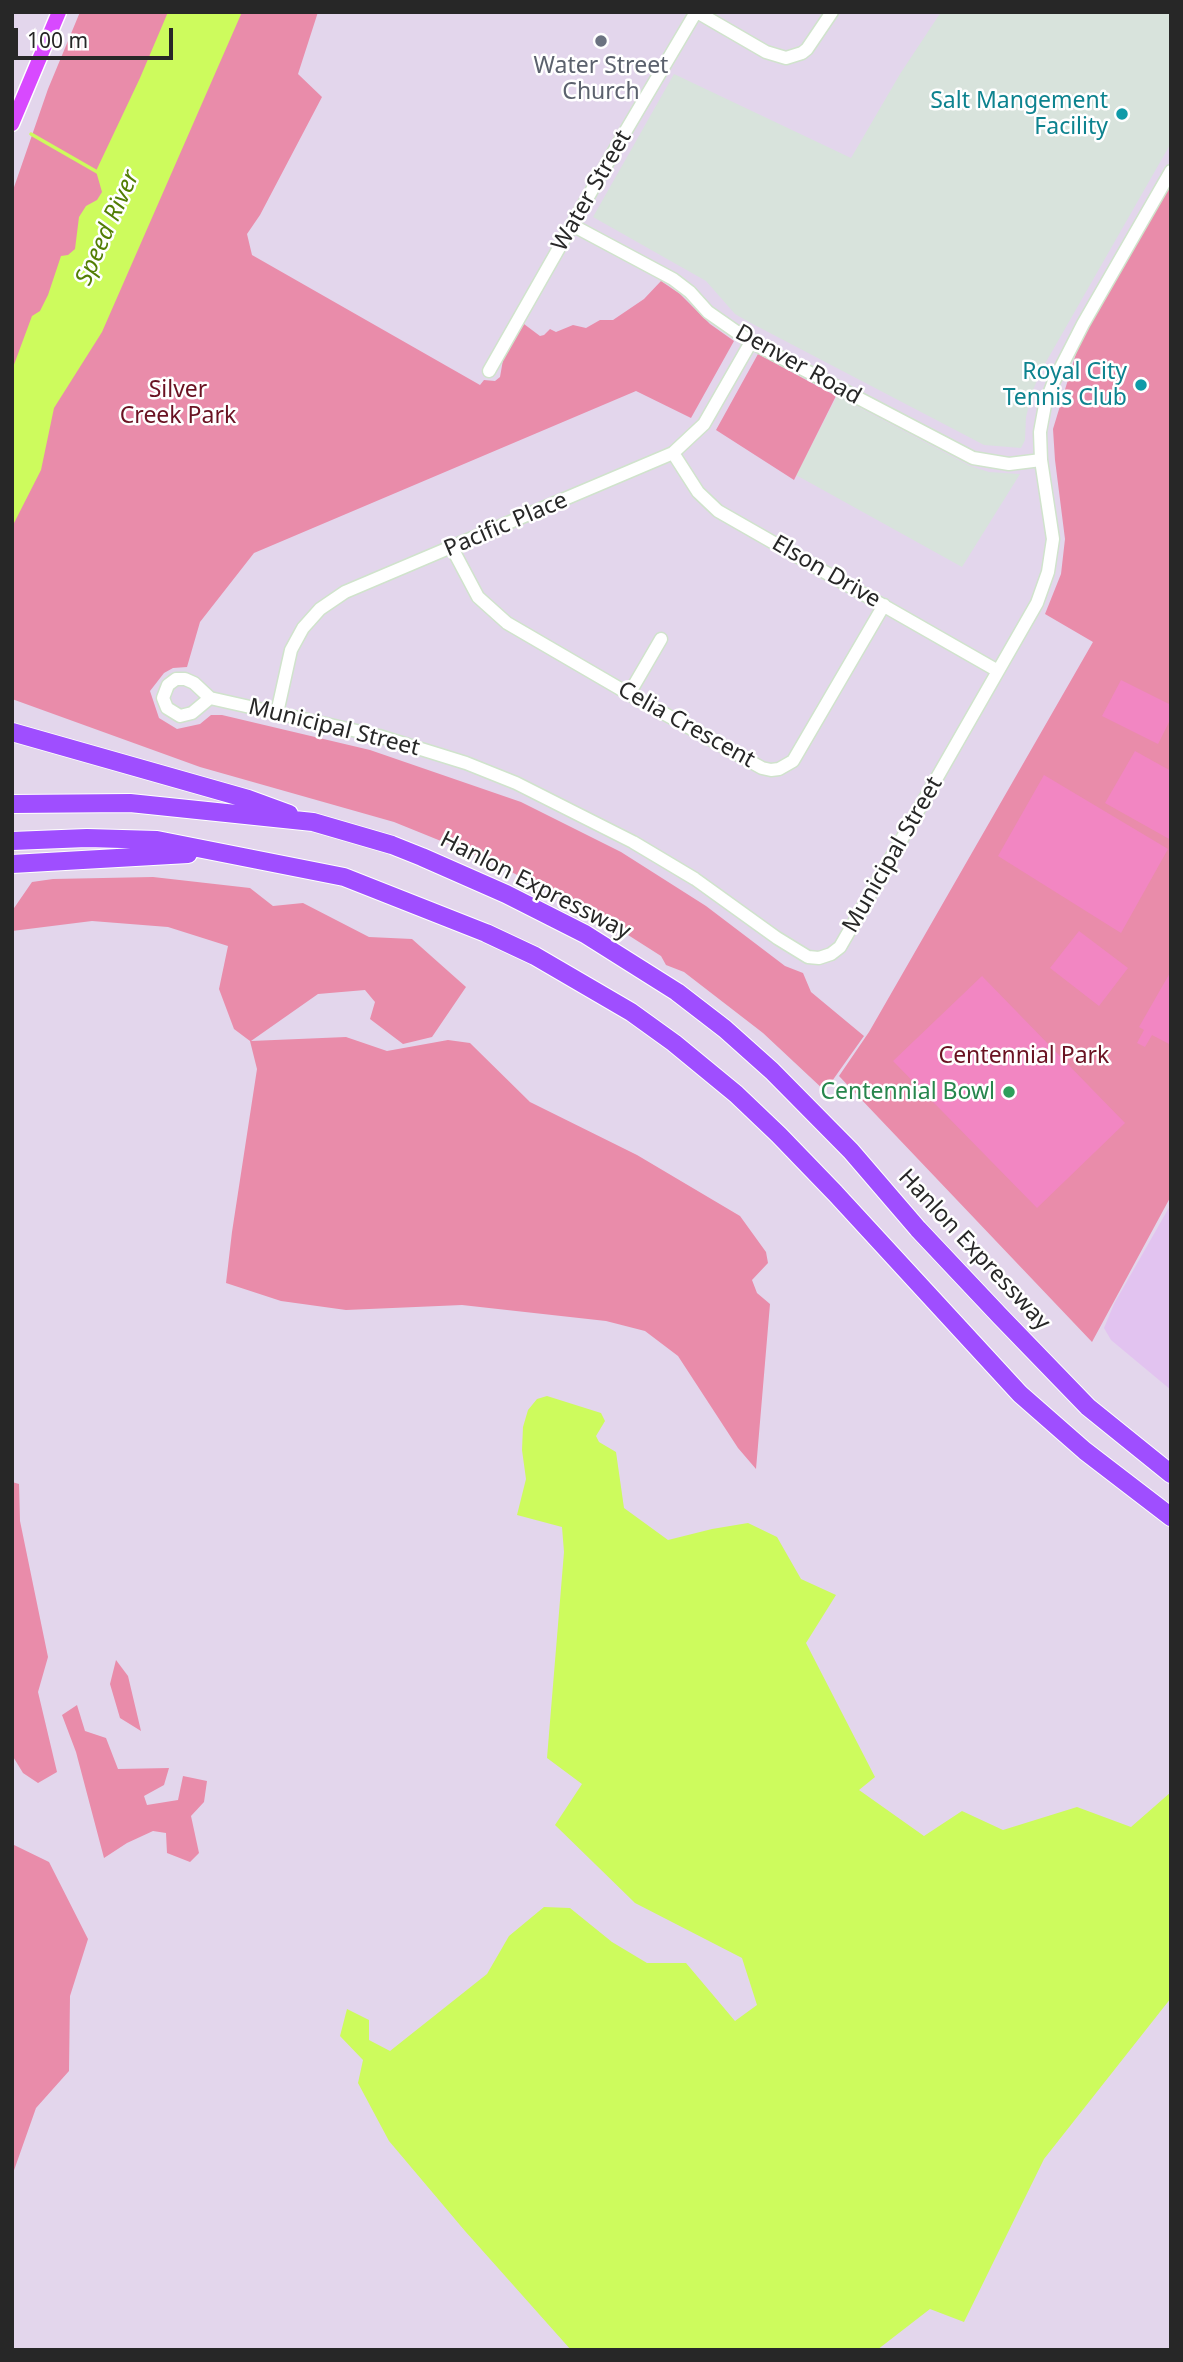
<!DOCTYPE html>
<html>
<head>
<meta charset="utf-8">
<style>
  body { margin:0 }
  #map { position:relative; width:1183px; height:2362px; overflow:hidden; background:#e3d6ec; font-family:"Noto Sans",sans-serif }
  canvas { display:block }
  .frame { position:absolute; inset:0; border:14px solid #272727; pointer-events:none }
  .scale { position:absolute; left:14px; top:28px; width:159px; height:32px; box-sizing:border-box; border:4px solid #272727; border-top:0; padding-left:9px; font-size:21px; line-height:24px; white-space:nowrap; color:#272727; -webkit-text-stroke:5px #fff; paint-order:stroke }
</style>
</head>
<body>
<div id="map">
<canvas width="1183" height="2362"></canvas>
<div class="frame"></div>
<div class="scale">100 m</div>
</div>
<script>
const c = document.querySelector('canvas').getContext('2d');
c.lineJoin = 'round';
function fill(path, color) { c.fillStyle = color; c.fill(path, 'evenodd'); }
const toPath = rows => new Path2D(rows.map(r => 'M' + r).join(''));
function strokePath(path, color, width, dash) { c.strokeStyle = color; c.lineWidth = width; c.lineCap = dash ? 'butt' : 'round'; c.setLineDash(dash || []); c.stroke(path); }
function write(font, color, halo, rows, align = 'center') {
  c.font = font + ' "Noto Sans",sans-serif'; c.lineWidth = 5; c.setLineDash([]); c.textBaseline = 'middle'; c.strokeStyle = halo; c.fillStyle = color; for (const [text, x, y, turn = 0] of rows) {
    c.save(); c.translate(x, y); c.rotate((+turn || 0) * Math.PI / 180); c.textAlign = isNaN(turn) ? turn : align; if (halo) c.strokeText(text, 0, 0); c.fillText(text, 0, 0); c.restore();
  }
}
fill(toPath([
  [941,12,1171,12,1171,143,1042,369,1033,390,1026,417,1025,440,1021,448,984,445,747,321,735,314,706,281,593,217,674,74,851,158,900,74],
  [837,396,970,466,989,472,1020,474,962,567,796,475]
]), '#d8e3dc');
fill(toPath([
  [1171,1204,1171,1390,1111,1340,1104,1328,1114,1304]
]), '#e2c3f0');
fill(toPath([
  [80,12,318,12,298,74,322,97,260,215,247,234,252,255,480,385,484,380,495,381,500,377,503,360,524,324,540,336,544,335,550,329,556,332,573,325,586,328,600,320,613,320,644,299,661,281,680,294,710,324,734,341,691,418,636,391,254,553,200,622,187,667,173,668,164,673,150,691,159,718,177,729,200,724,211,715,222,715,370,750,521,802,621,852,706,906,785,966,803,973,811,992,864,1036,825,1091,763,1033,684,972,666,965,661,956,592,912,483,858,394,822,200,767,12,699,12,193,48,89],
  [1171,177,1171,1196,1092,1342,839,1076,869,1032,1093,642,1045,614,1061,574,1065,539,1055,460,1053,429,1092,301],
  [758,354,836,396,794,480,716,430],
  [153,877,250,888,273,906,303,903,369,937,412,939,466,987,432,1037,403,1044,370,1019,375,1002,365,990,318,994,251,1041,346,1037,387,1051,448,1040,470,1043,530,1102,637,1155,740,1216,766,1252,768,1263,752,1280,757,1293,770,1304,756,1469,738,1448,678,1356,645,1331,606,1321,462,1305,346,1310,281,1301,226,1283,232,1232,257,1069,250,1041,234,1029,219,989,228,946,168,927,92,921,12,931,12,911,32,882,53,879],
  [12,1482,19,1484,20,1521,48,1657,38,1692,57,1772,38,1783,23,1773,12,1755],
  [116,1660,128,1676,141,1731,120,1718,110,1684],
  [77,1705,85,1731,106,1738,118,1769,169,1768,164,1785,144,1796,147,1805,178,1800,183,1776,207,1781,204,1802,191,1816,199,1853,190,1862,167,1853,166,1833,153,1831,127,1843,104,1858,76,1752,62,1715],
  [12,1844,49,1862,88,1939,70,1996,69,2071,36,2108,12,2176]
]), '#e98caa');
fill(toPath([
  [1121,680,1171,705,1171,718,1158,744,1102,716],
  [1135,751,1171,771,1171,840,1105,803],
  [1044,775,1168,849,1121,933,998,856],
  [1079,931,1128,968,1099,1006,1050,968],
  [1171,971,1171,1045,1152,1035,1145,1047,1137,1043,1144,1030,1139,1027],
  [982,976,1125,1123,1037,1208,893,1061]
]), '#f286c2');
fill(toPath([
  [168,12,242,12,102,332,54,408,41,470,12,527,12,370,32,316,40,311,48,295,61,256,68,255,75,249,79,217,86,206,97,200,102,192,96,171,140,78],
  [547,1396,601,1413,605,1421,596,1436,599,1442,616,1452,624,1508,668,1540,712,1529,748,1523,777,1537,801,1579,836,1595,806,1643,875,1777,859,1790,924,1836,962,1811,1003,1830,1077,1807,1131,1827,1171,1792,1171,1998,1044,2159,964,2322,930,2309,877,2350,571,2350,465,2231,389,2141,358,2083,363,2060,340,2036,347,2009,369,2020,369,2040,390,2051,487,1974,509,1936,544,1907,570,1908,612,1942,647,1963,686,1963,735,2021,757,2005,742,1958,635,1903,555,1825,582,1784,547,1758,564,1552,562,1527,517,1515,526,1479,522,1450,523,1427,528,1410,537,1399]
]), '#cdfb5d');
strokePath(toPath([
  [31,134,99,173]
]), '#cdfb5d', 3.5);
const minor = toPath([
  [697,12,766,52,786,58,802,53,807,49,832,12],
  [572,225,673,279,690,292,708,312,751,342,973,458,1009,464,1041,460],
  [489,371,621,139,696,12],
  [673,453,698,492,718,511,998,671],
  [452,548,478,597,507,623,629,694,762,768,771,770,779,769,793,761,884,605],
  [629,694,661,639],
  [210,698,192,713,180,716,167,708,163,698,168,685,176,679,185,679,194,683,210,698,379,736,466,763,516,783,633,842,695,879,777,938,808,957,819,958,831,954,840,947,1037,603,1048,572,1053,539,1041,460,1040,432,1045,405,1054,381,1083,324,1171,171],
  [277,713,291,650,303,628,320,609,345,592,673,453,704,424,751,342]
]);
const major = toPath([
  [12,124,59,12]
]);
const highway = toPath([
  [12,732,248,799,289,814],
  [12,804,130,803,313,822,392,845,422,857,506,894,585,934,677,992,725,1029,772,1071,851,1151,918,1229,1000,1316,1088,1407,1171,1474],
  [12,841,87,838,157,840,344,877,486,933,535,956,631,1012,674,1043,736,1094,779,1135,835,1193,1020,1394,1085,1451,1171,1517],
  [12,864,188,854]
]);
strokePath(minor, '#d0e3cc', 15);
strokePath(major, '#fff', 17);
strokePath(highway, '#fff', 20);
strokePath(minor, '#fff', 12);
strokePath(major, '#d849ff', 14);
strokePath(highway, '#9f4eff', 18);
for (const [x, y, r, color] of [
  [601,41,7,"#6b7280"],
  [1122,114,7,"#0f9aa8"],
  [1141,385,7,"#0f9aa8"],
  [1009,1092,7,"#2e9e5b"]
]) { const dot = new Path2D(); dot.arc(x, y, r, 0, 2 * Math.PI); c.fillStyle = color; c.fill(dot); strokePath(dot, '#fff', 2.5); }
write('23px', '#5b616d', '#fff', [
  ["Water Street",601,66],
  ["Church",601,92]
]);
write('23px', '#0d838f', '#fff', [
  ["Salt Mangement",1108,101],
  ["Facility",1108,127],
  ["Royal City",1127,372],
  ["Tennis Club",1127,398]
], 'right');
write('23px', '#272727', '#fff', [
  ["Water Street",592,191,-60],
  ["Denver Road",798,365,29],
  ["Pacific Place",506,525,-23],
  ["Elson Drive",826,572,30],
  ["Celia Crescent",686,725,29],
  ["Municipal Street",334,728,14],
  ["Municipal Street",893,855,-60],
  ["Hanlon Expressway",535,886,27],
  ["Hanlon Expressway",974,1250,47]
]);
write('23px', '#6a1222', '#fff', [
  ["Silver",178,390],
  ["Creek Park",178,416],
  ["Centennial Park",1024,1056]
]);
write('23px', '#27864d', '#fff', [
  ["Centennial Bowl",995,1092]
], 'right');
write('italic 24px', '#527e04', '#fff', [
  ["Speed River",108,228,-66]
]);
</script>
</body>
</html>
